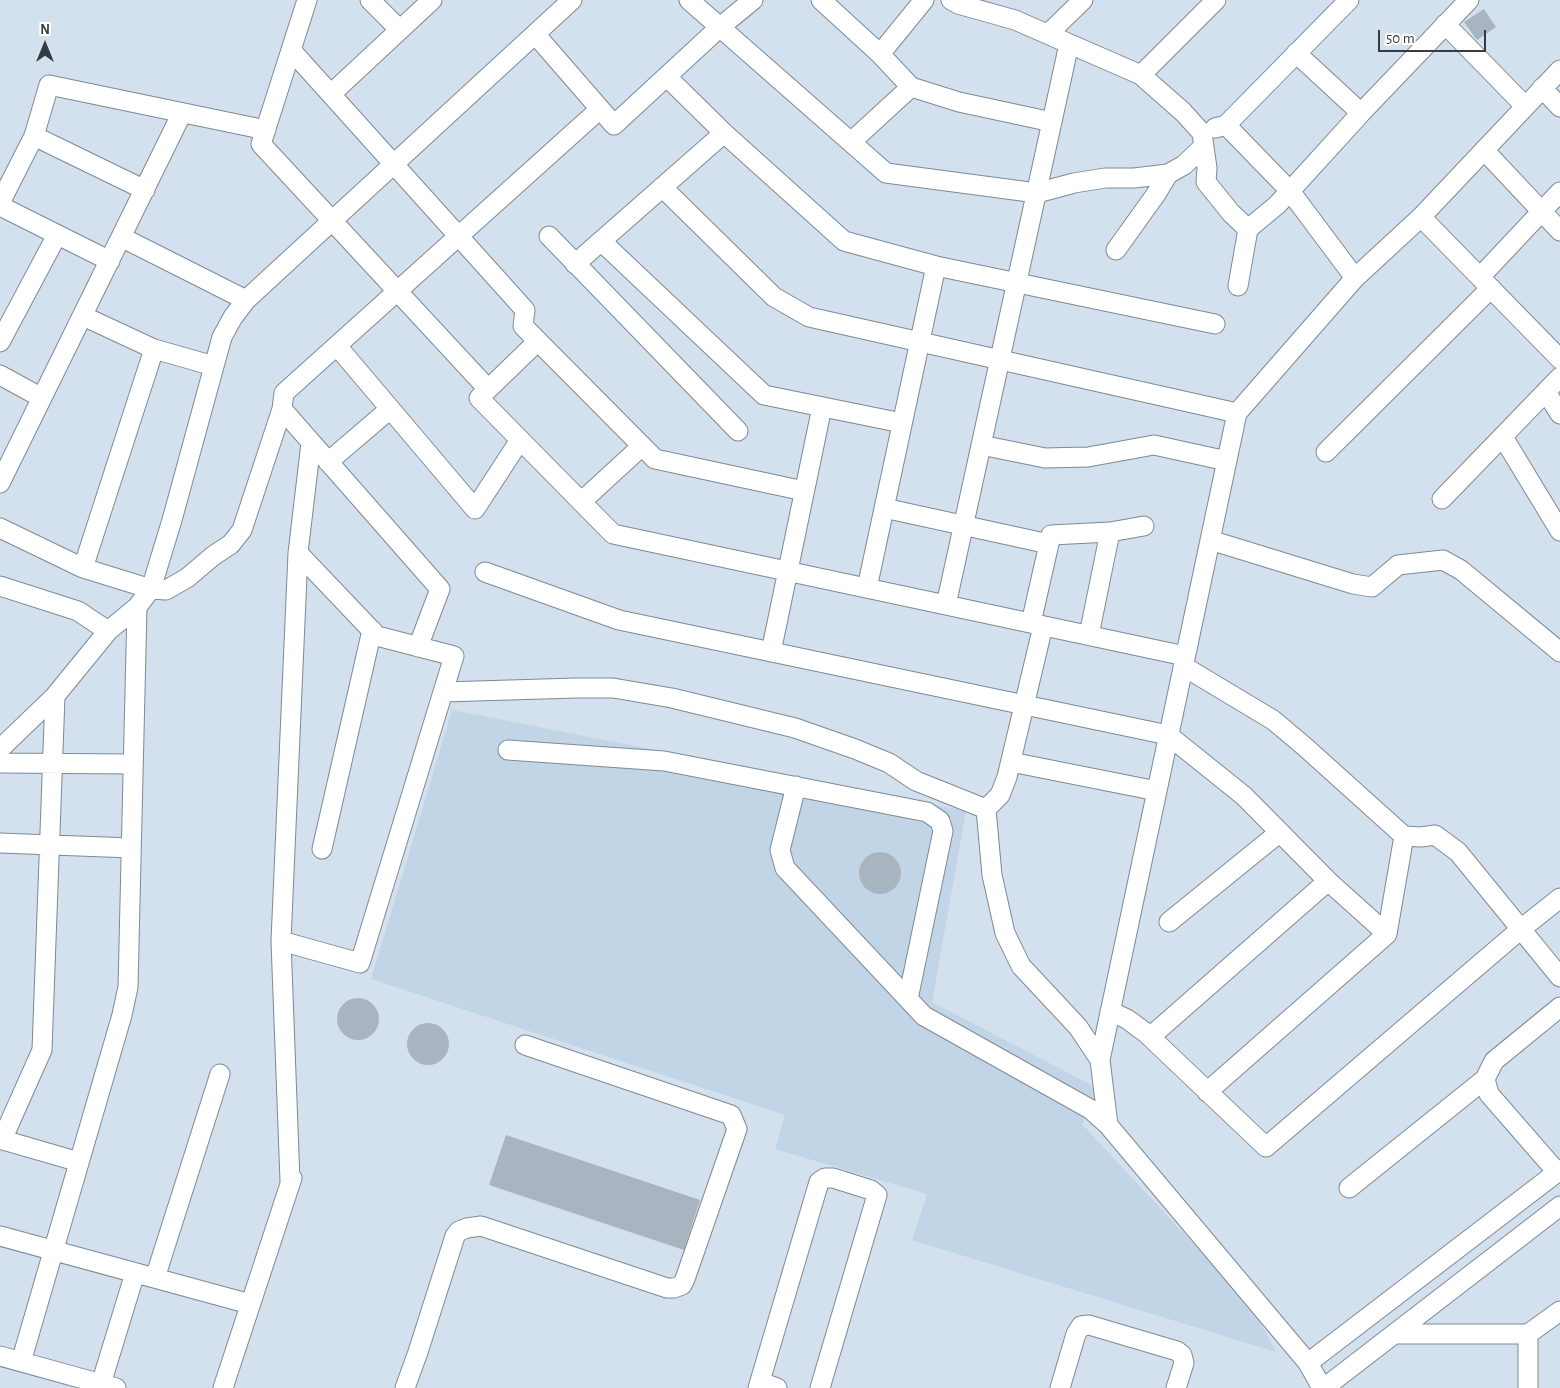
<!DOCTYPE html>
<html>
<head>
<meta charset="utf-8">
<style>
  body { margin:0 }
  #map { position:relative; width:1560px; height:1388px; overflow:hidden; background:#d3e0ed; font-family:"Alegreya Sans",sans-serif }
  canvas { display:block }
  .north { position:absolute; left:20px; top:20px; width:50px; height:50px; -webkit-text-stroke:4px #fff; paint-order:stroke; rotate:0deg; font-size:14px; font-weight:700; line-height:20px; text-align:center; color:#353b40 }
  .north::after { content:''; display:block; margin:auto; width:18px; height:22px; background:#353b40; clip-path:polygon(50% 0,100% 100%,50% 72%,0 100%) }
  .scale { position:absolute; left:1378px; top:30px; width:108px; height:22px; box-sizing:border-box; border:2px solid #353b40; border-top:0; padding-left:6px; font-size:15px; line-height:18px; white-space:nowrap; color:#353b40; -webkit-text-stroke:4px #fff; paint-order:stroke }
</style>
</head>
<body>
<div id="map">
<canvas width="1560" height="1388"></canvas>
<div class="north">N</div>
<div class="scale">50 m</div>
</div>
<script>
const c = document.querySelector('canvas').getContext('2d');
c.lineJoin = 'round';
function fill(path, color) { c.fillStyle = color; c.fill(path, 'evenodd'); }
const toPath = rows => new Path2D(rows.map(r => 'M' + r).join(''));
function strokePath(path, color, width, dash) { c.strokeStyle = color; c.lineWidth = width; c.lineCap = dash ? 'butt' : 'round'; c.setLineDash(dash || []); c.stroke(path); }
fill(toPath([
  [452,710,966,811,932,1002,1101,1090,1082,1124,1253,1308,1276,1352,912,1240,927,1194,775,1149,785,1115,371,979]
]), '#c2d5e7');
fill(toPath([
  [1484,9,1496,27,1477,40,1464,22],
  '859 873a21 21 0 1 1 42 0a21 21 0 1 1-42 0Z',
  '337 1019a21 21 0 1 1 42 0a21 21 0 1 1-42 0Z',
  '407 1044a21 21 0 1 1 42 0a21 21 0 1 1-42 0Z',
  [506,1135,700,1200,684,1250,489,1185]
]), '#a8b5c1');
const minor = toPath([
  [307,0,261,144,488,389],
  [370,0,400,30],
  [689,0,886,173,1037,193,1074,183,1105,178,1134,178,1168,174,1184,165,1203,147],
  [821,0,880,54,911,87,959,102,1052,122],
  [951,0,958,4,1015,20,1141,75,1183,112,1202,133,1207,168,1206,182,1231,213,1248,229],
  [1445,24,1525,106],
  [535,34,614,125,720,27,753,0],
  [1048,34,1083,0],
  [291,50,525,310,523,326,655,459,804,491],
  [1296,53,1361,113],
  [880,54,924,0],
  [1141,75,1216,0],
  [667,77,724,133,844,241,936,266,1215,324],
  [1542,88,1560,107],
  [331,94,432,0],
  [1226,125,1290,191,1355,278],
  [1215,128,1226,125,1349,0],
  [34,136,145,190],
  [851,142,911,87],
  [1484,150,1560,231],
  [662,187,774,297,809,317,1237,413],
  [0,203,34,136,49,85,266,130],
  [0,206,110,261],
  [1421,217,1560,359],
  [549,236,738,431],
  [121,237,246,300],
  [601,241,764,395,902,423],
  [1116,250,1156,194,1168,174],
  [575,264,724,133],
  [1480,277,1560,192],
  [1238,286,1248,229,1277,205,1290,191,1361,113,1469,0],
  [83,316,154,349,214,366],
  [538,341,479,398,613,534,1185,656],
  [0,342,57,235],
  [337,346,475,509,520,440],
  [0,375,42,398],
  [1546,392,1560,414],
  [282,409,440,589,418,647],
  [1503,437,1560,531],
  [981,445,1045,458,1088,457,1154,445,1227,461],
  [1326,452,1491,288],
  [328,462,390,409],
  [0,483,182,113],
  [1442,499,1560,377],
  [581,502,642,446],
  [884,508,1049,544],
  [0,528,83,568,151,589,166,590,187,578,213,556,231,544,242,530,282,409,284,393,600,109],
  [1210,540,1353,584,1372,587,1398,565,1443,560,1461,570,1560,652],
  [83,568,154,349],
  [485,572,619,620,1168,735,1244,796,1328,881,1387,934],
  [0,586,78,611,108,631],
  [867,588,936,266],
  [946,605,1069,44],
  [1031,623,1051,535,1110,532,1144,526],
  [1089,635,1110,532],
  [771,652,822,407],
  [1183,666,1273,720,1304,746,1404,836,1421,837,1435,835,1458,852,1560,977],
  [443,692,576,688,613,688,672,698,795,728,855,749,889,763,916,781,986,809],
  [0,749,55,696,108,631,137,607,151,589,172,520,222,337,233,317,246,300,572,0],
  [508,750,664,761,927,812,940,821,943,831,908,999,924,1016,1090,1109,1108,1125,1308,1363,1322,1388],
  [1011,762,1157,791],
  [0,763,133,764],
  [796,786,780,850,785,868,908,999],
  [986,809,992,875,1005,933,1021,966,1078,1027,1100,1060],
  [986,809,1000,795,1007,777,1043,626],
  [0,843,131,848],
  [322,849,372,630],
  [1169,922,1280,832],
  [281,941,360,963,454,656,377,636,298,553],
  [1110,1011,1127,1019,1146,1033,1266,1147,1521,929,1560,898],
  [1150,1037,1328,881],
  [1207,1092,1387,934,1404,836],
  [1108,1125,1100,1060,1237,413,1355,278,1421,217,1560,70],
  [0,1139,79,1162],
  [2,1140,42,1050,55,696],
  [1557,1172,1489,1094,1485,1079,1494,1061,1560,1007],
  [290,1181,281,941,298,553,311,443],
  [1349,1188,1485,1079],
  [0,1236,250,1304],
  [155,1278,220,1074],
  [1394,1334,1528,1334,1560,1311],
  [0,1356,116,1388],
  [21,1362,122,1015,128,987,137,607],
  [1308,1363,1560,1170],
  [760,1382,777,1388],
  [101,1384,135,1273],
  [223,1388,292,1178],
  [405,1388,418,1352,455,1236,459,1231,467,1228,481,1226,667,1288,674,1288,682,1285,685,1279,737,1129,731,1115,525,1045],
  [758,1388,819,1182,825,1178,833,1178,871,1190,877,1195,820,1388],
  [1060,1388,1076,1334,1081,1326,1089,1325,1177,1351,1182,1355,1184,1363,1176,1388],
  [1324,1388,1560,1206],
  [1528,1388,1528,1334]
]);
strokePath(minor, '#7d8a95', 21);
strokePath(minor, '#fff', 19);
</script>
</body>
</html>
